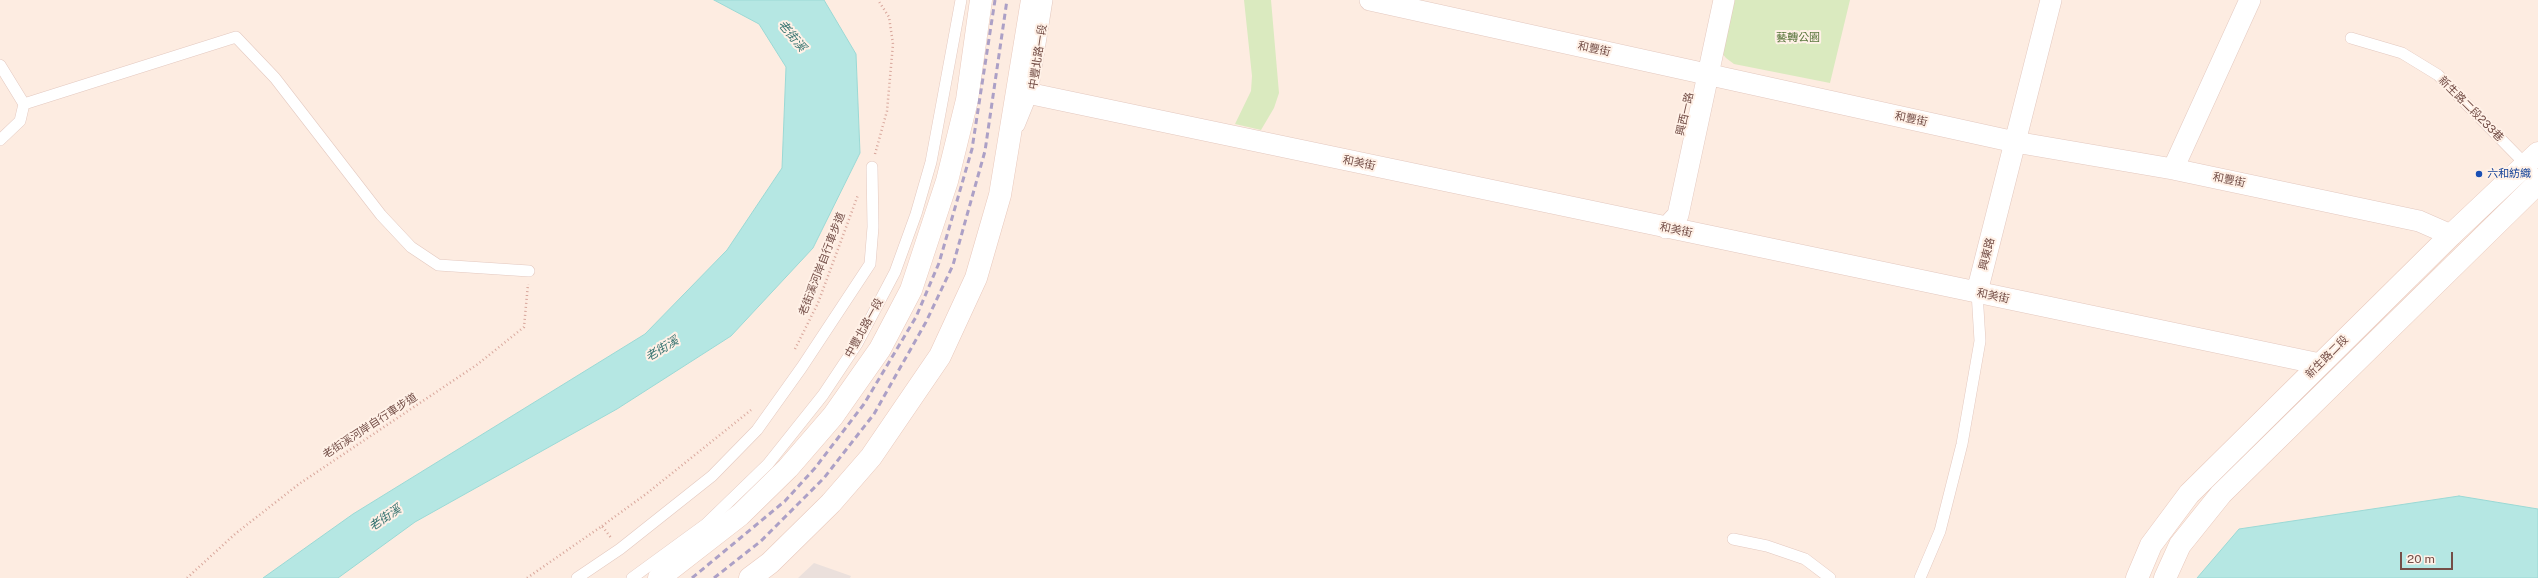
<!DOCTYPE html>
<html>
<head>
<meta charset="utf-8">
<style>
  body { margin:0 }
  #map { position:relative; width:2538px; height:578px; overflow:hidden; background:#fdece1; font-family:"Public Sans",sans-serif }
  canvas { display:block }
  .scale { position:absolute; left:2400px; top:552px; width:53px; height:18px; box-sizing:border-box; border:2px solid #744e47; border-top:0; padding-left:5px; font-size:12px; line-height:14px; white-space:nowrap; color:#744e47; -webkit-text-stroke:3px #fff1e7; paint-order:stroke }
</style>
</head>
<body>
<div id="map">
<canvas width="2538" height="578"></canvas>
<div class="scale">20 m</div>
</div>
<script>
const c = document.querySelector('canvas').getContext('2d');
c.lineJoin = 'round';
function fill(path, color) { c.fillStyle = color; c.fill(path, 'evenodd'); }
const toPath = rows => new Path2D(rows.map(r => 'M' + r).join(''));
function strokePath(path, color, width, dash) { c.strokeStyle = color; c.lineWidth = width; c.lineCap = dash ? 'butt' : 'round'; c.setLineDash(dash || []); c.stroke(path); }
function write(font, color, halo, rows, align = 'center') {
  c.font = font + ' "Public Sans","Noto Sans TC",sans-serif'; c.lineWidth = 4; c.setLineDash([]); c.textBaseline = 'middle'; c.strokeStyle = halo; c.fillStyle = color; for (const [text, x, y, turn = 0] of rows) {
    c.save(); c.translate(x, y); c.rotate((+turn || 0) * Math.PI / 180); c.textAlign = isNaN(turn) ? turn : align; if (halo) c.strokeText(text, 0, 0); c.fillText(text, 0, 0); c.restore();
  }
}
fill(toPath([
  [814,563,851,576,850,578,798,578]
]), '#ebe0dc');
fill(toPath([
  [1244,0,1271,0,1279,93,1274,108,1261,130,1235,124,1251,91,1252,76],
  [1732,0,1850,0,1830,83,1734,64,1726,58,1721,52]
]), '#daeabf');
const water = toPath([
  [714,0,824,0,856,54,860,153,813,248,731,336,617,409,415,522,338,578,263,578,353,514,645,334,727,250,782,168,786,67,759,24,714,0],
  [2459,496,2538,509,2538,578,2197,578,2239,529,2459,496]
]);
fill(water, '#b5e7e3');
strokePath(water, '#9bd9d5', 1);
const service = toPath([
  [2351,38,2402,53,2438,75,2538,177],
  [0,65,24,104,20,121,0,140],
  [24,104,236,37,275,78,381,215,411,247,438,265,529,271],
  [1019,126,1032,94,1047,0],
  [1733,539,1767,546,1805,559,1830,578],
  [577,578,620,549,712,476,757,430,802,367,870,264,873,227,872,167],
  [632,578,706,524,768,464,823,395,857,344,895,272,916,214,931,162,961,0],
  [1920,578,1940,531,1962,444,1980,341,1977,292]
]);
const minor = toPath([
  [1370,0,2015,142,2173,169,2419,221,2451,235],
  [1032,94,2320,364],
  [2173,169,2250,0],
  [1666,228,1678,215,1724,0],
  [1977,292,2051,0]
]);
const secondary = toPath([
  [659,578,740,515,788,468,833,416,880,349,911,290,947,181,967,100,981,0],
  [750,578,770,563,831,503,871,457,940,356,976,278,1000,195,1032,0],
  [2137,578,2151,545,2189,494,2451,235,2538,153],
  [2165,578,2180,545,2221,494,2538,183]
]);
strokePath(service, '#e3c8bf', 12);
strokePath(minor, '#e3c8bf', 22);
strokePath(secondary, '#e8c8bc', 23);
strokePath(toPath([
  [875,154,887,111,893,44,889,17,878,0],
  [795,349,818,303,858,195],
  [602,526,646,494,751,410],
  [187,578,235,534,299,484,478,364,524,327,528,284],
  [527,578,602,526,612,539]
]), '#d8a69b', 2.5, [1, 3]);
strokePath(service, '#fff', 11);
strokePath(minor, '#fff', 21);
strokePath(secondary, '#fff', 22);
strokePath(toPath([
  [692,578,785,501,815,468,864,404,916,317,939,263,972,149,995,0],
  [714,578,761,541,824,478,874,414,926,322,953,265,985,151,1007,0]
]), '#aca0c6', 3, [6, 4]);
for (const [x, y, r, color] of [
  [2479,174,4,"#1a4fb4"]
]) { const dot = new Path2D(); dot.arc(x, y, r, 0, 2 * Math.PI); c.fillStyle = color; c.fill(dot); strokePath(dot, '#fff1e7', 1.5); }
write('11px', '#58753c', '#fff1e7', [
  ["藝轉公園",1798,38]
]);
write('11px', '#744e47', '#fff1e7', [
  ["和豐街",1594,49,12],
  ["中豐北路一段",1038,57,-81],
  ["新生路二段233巷",2471,109,45],
  ["興西一路",1685,114,-77],
  ["和豐街",1911,119,12],
  ["和美街",1359,163,12],
  ["和豐街",2229,180,12],
  ["和美街",1676,230,12],
  ["興東路",1987,254,-76],
  ["老街溪河岸自行車步道",822,264,-69],
  ["和美街",1993,296,12],
  ["中豐北路一段",864,328,-61],
  ["新生路二段",2327,357,-45],
  ["老街溪河岸自行車步道",370,426,-33]
]);
write('11px', '#164399', '#fff1e7', [
  ["六和紡織",2487,174]
], 'left');
write('italic 12px', '#387471', '#fff1e7', [
  ["老街溪",792,36,50],
  ["老街溪",662,349,-31],
  ["老街溪",385,518,-34]
]);
</script>
</body>
</html>
